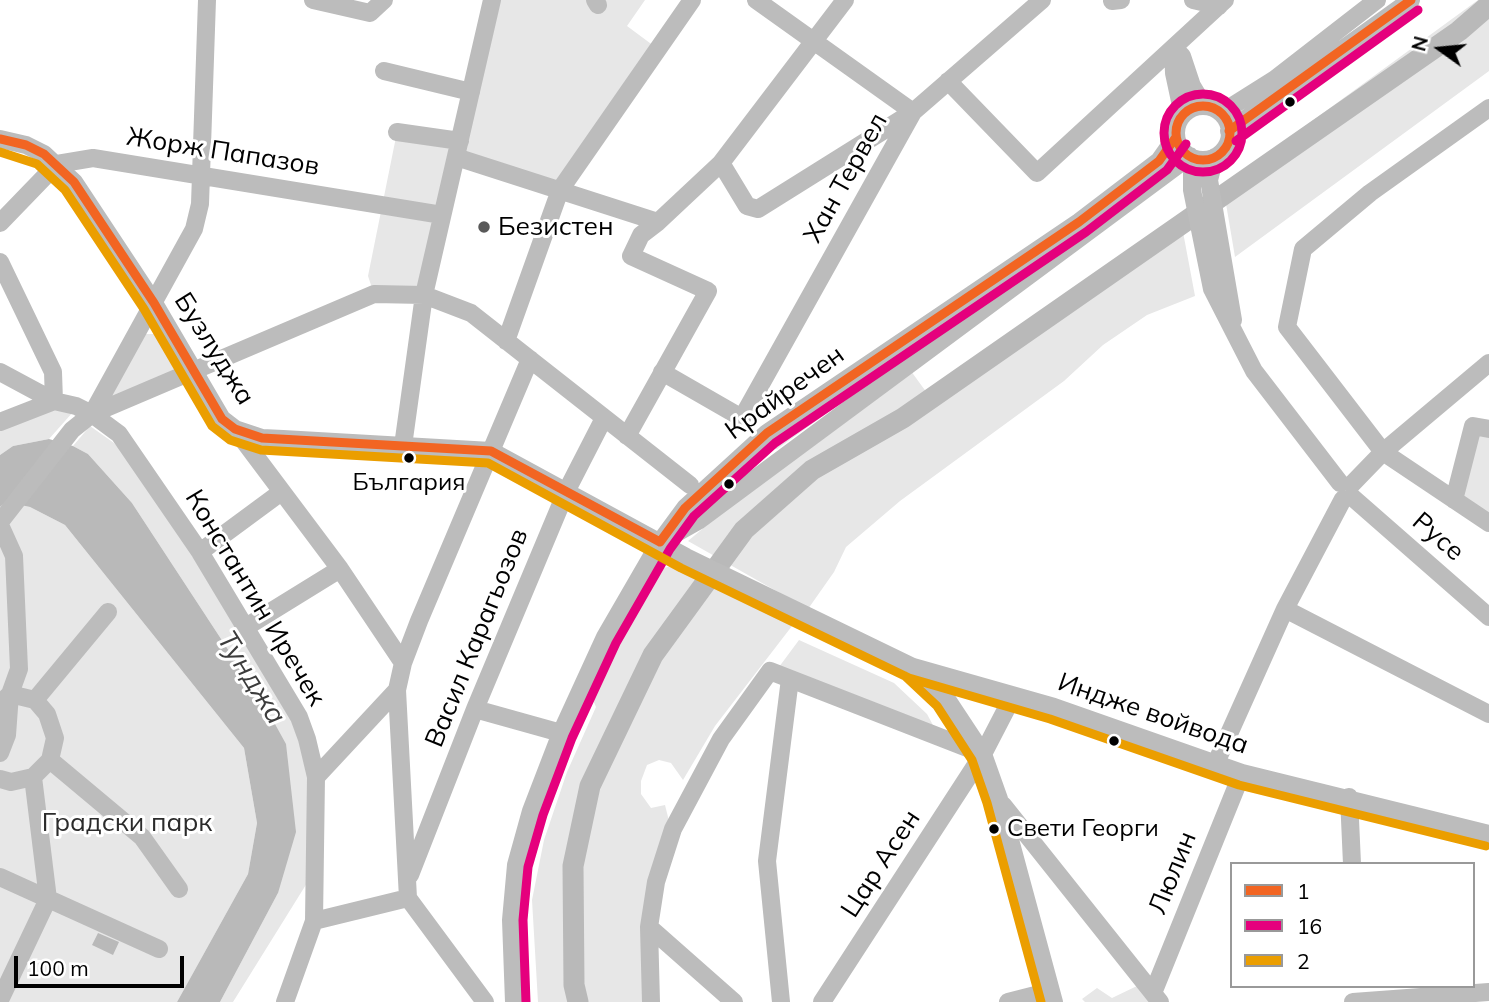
<!DOCTYPE html>
<html>
<head>
<meta charset="utf-8">
<style>
  body { margin:0 }
  #map { position:relative; width:1489px; height:1002px; overflow:hidden; background:#fff; font-family:Mulish,sans-serif }
  canvas { display:block }
  .legend { position:absolute; left:1230px; top:862px; width:245px; height:126px; box-sizing:border-box; background:#fff; border:2px solid #999; margin:0; padding:9px 12px; list-style:none; font-size:21px; color:#000 }
  .legend li { display:flex; align-items:center; gap:14px; height:35px }
  .legend b { width:35px; border:2px solid #999 }
  .north { position:absolute; left:1405px; top:14px; width:70px; height:70px; -webkit-text-stroke:5px #fff; paint-order:stroke; rotate:285deg; font-size:19px; font-weight:700; line-height:28px; text-align:center; color:#000 }
  .north::after { content:''; display:block; margin:auto; width:24px; height:32px; background:#000; clip-path:polygon(50% 0,100% 100%,50% 72%,0 100%) }
  .scale { position:absolute; left:14px; top:956px; width:170px; height:32px; box-sizing:border-box; border:4px solid #000; border-top:0; padding-left:9px; font-size:21px; line-height:24px; white-space:nowrap; color:#000; -webkit-text-stroke:5px #fff; paint-order:stroke }
</style>
</head>
<body>
<div id="map">
<canvas width="1489" height="1002"></canvas>
<ul class="legend">
<li><b style="height:9px;background:#f26522"></b>1</li>
<li><b style="height:9px;background:#e5007d"></b>16</li>
<li><b style="height:9px;background:#eb9e00"></b>2</li>
</ul>
<div class="north">N</div>
<div class="scale">100 m</div>
</div>
<script>
const c = document.querySelector('canvas').getContext('2d');
c.lineJoin = 'round';
function fill(path, color) { c.fillStyle = color; c.fill(path, 'evenodd'); }
const toPath = rows => new Path2D(rows.map(r => 'M' + r).join(''));
function strokePath(path, color, width, dash) { c.strokeStyle = color; c.lineWidth = width; c.lineCap = dash ? 'butt' : 'round'; c.setLineDash(dash || []); c.stroke(path); }
function write(font, color, halo, rows, align = 'center') {
  c.font = font + ' Mulish,sans-serif'; c.lineWidth = 6; c.setLineDash([]); c.textBaseline = 'middle'; c.strokeStyle = halo; c.fillStyle = color; for (const [text, x, y, turn = 0] of rows) {
    c.save(); c.translate(x, y); c.rotate((+turn || 0) * Math.PI / 180); c.textAlign = isNaN(turn) ? turn : align; if (halo) c.strokeText(text, 0, 0); c.fillText(text, 0, 0); c.restore();
  }
}
fill(toPath([
  [492,0,645,0,627,26,658,49,560,190,456,157,424,295,374,294,368,276,397,132,460,140],
  [1478,0,1489,0,1489,71,1235,257,1223,186],
  [1180,216,1195,296,1147,315,1103,345,1064,381,900,501,846,547,834,572,808,609,688,541,797,449,908,367,927,393],
  [1082,223,1070,237,894,365,777,449,772,448],
  [137,334,172,334,192,372,92,414],
  [54,407,73,412,49,439,13,446,0,455,0,429],
  [90,426,114,443,136,466,294,718,311,769,312,875,233,1002,220,1002,278,893,265,706,132,503,88,454,73,446],
  [1473,426,1489,429,1489,523,1454,500],
  [6,502,30,507,65,525,244,748,257,823,248,874,177,1002,0,1002,0,510],
  [679,564,792,626,715,726,683,780,671,763,659,760,647,765,641,781,641,794,651,808,665,805,669,821,644,1002,538,1002,532,900,544,840,567,772,596,707,590,693,660,569],
  [799,640,894,683,927,714,934,727,779,667],
  [1139,985,1153,1002,1085,1002,1082,999,1097,988,1112,998]
]), '#e7e7e7');
fill(toPath([
  [49,439,73,446,88,454,132,503,265,706,286,744,296,832,278,893,220,1002,177,1002,248,874,257,823,244,748,65,525,30,507,6,502,0,507,0,455,13,446],
  [98,933,119,942,113,955,92,945]
]), '#b9b9b9');
strokePath(toPath([
  [578,1002,574,985,573,866,590,786,653,655,744,530,812,470,903,418,1459,31,1489,5]
]), '#b9b9b9', 21);
strokePath(toPath([
  [313,0,370,13,384,0],
  [595,0,598,5],
  [1193,0,1219,6],
  [1112,1,1121,0],
  [1174,48,1182,56,1192,86,1204,106],
  [1173,49,1174,73,1183,115],
  [384,71,471,92],
  [948,81,1037,173,1225,0],
  '1176 133a27 27 0 1 1 54 0a27 27 0 1 1-54 0Z',
  [1489,108,1370,193,1303,249,1287,327,1383,452,1489,523],
  [1221,113,1275,79,1377,0],
  [1229,131,1411,0],
  [397,132,460,141],
  [0,139,26,145,44,154,74,182,154,303,222,419,235,429,340,569,403,663],
  [456,157,658,222],
  [1215,157,1209,180,1233,320],
  [1192,158,1192,190,1212,289,1254,371,1340,483],
  [721,163,747,206,758,209,913,112,756,0],
  [57,164,93,158,442,215],
  [0,223,57,164],
  [0,262,53,372,54,401],
  [506,341,560,190,692,0],
  [0,372,54,401],
  [662,372,742,418,913,112,1042,0],
  [92,414,194,229,200,204,207,0],
  [0,422,54,401,76,406,92,414,119,434,200,552,299,717,307,739,316,777,314,921],
  [235,429,262,438,283,439,491,451,686,557,913,667,1054,707,1242,773,1489,834],
  [627,436,708,291,631,256,641,235,658,222,721,163,845,0],
  [403,446,424,295,492,0],
  [1352,484,1383,452,1489,363],
  [1352,497,1489,617],
  [1454,500,1473,426,1489,429],
  [0,522,72,430,92,414,374,294,424,295,471,313,690,485],
  [0,525,14,556,19,669,10,694,35,700,47,714,55,738,50,760,33,777,11,782,0,779],
  [666,539,698,521,1190,156],
  [200,552,280,493],
  [1285,609,1489,714],
  [246,627,340,569],
  [916,669,946,698,983,754,999,799,1054,1002],
  [35,700,108,612],
  [0,704,10,694,7,735,0,753],
  [475,709,561,733],
  [50,760,142,837,179,889],
  [1215,765,1285,609,1343,499],
  [316,777,397,690],
  [1349,797,1352,864],
  [1003,805,1160,1002],
  [410,875,475,709,566,492,604,418],
  [0,877,159,949],
  [408,898,485,1002],
  [649,927,734,1002],
  [1153,993,1242,773],
  [0,1000,48,899,33,777],
  [285,1002,314,921,408,898,397,690,403,663,419,621,530,359],
  [514,1002,511,920,516,865,531,811,561,733,605,637,660,542,685,508,767,433,1079,222,1159,161,1176,137],
  [651,1002,649,927,656,882,673,829,721,739,770,671,983,754],
  [781,1002,767,861,790,679],
  [822,1002,983,754,1013,696],
  [1008,1002,1051,991],
  [1353,1002,1489,992]
]), '#bcbcbc', 18);
strokePath(toPath([
  '1176 133a27 27 0 1 1 54 0a27 27 0 1 1-54 0Z',
  [1229,131,1411,0],
  [0,139,26,145,44,154,74,182,154,303,222,419,235,429,262,438,491,451,660,542],
  [660,542,685,508,767,433,1079,222,1159,161,1176,137]
]), '#f26522', 9);
strokePath(toPath([
  '1164 133a39 39 0 1 1 78 0a39 39 0 1 1-78 0Z',
  [1236,141,1418,10],
  [526,1002,523,920,528,867,543,815,572,738,616,643,670,549,694,516,775,443,1086,232,1167,170,1186,144]
]), '#e5007d', 9);
strokePath(toPath([
  [0,152,37,164,65,190,144,309,212,426,230,440,261,450,488,463,681,568,909,678,1050,719,1239,785,1486,846],
  [905,676,937,706,972,760,987,803,1041,1002]
]), '#eb9e00', 9);
for (const [x, y, r, color] of [
  [1290,102,6,"#000"],
  [484,227,7,"#595959"],
  [409,458,6,"#000"],
  [729,484,6,"#000"],
  [1114,741,6,"#000"],
  [994,829,6,"#000"]
]) { const dot = new Path2D(); dot.arc(x, y, r, 0, 2 * Math.PI); c.fillStyle = color; c.fill(dot); strokePath(dot, '#fff', 2.5); }
write('24px', '#000', '#fff', [
  ["България",409,483],
  ["Свети Георги",1007,829,"left"]
]);
write('26px', '#000', '#fff', [
  ["Жорж Папазов",223,152,9],
  ["Хан Тервел",846,178,-61],
  ["Бузлуджа",214,349,58],
  ["Крайречен",785,393,-36],
  ["Русе",1438,537,41],
  ["Константин Иречек",255,598,59],
  ["Васил Карагьозов",477,638,-68],
  ["Индже войвода",1153,714,19],
  ["Цар Асен",881,864,-57],
  ["Люлин",1173,873,-68]
]);
write('26px', '#000', '#fff', [
  ["Безистен",498,227]
], 'left');
write('26px', '#2b2b2b', '#fff', [
  ["Градски парк",127,823]
]);
write('italic 28px', '#3c3c3c', '#fff', [
  ["Тунджа",251,678,58]
]);
</script>
</body>
</html>
